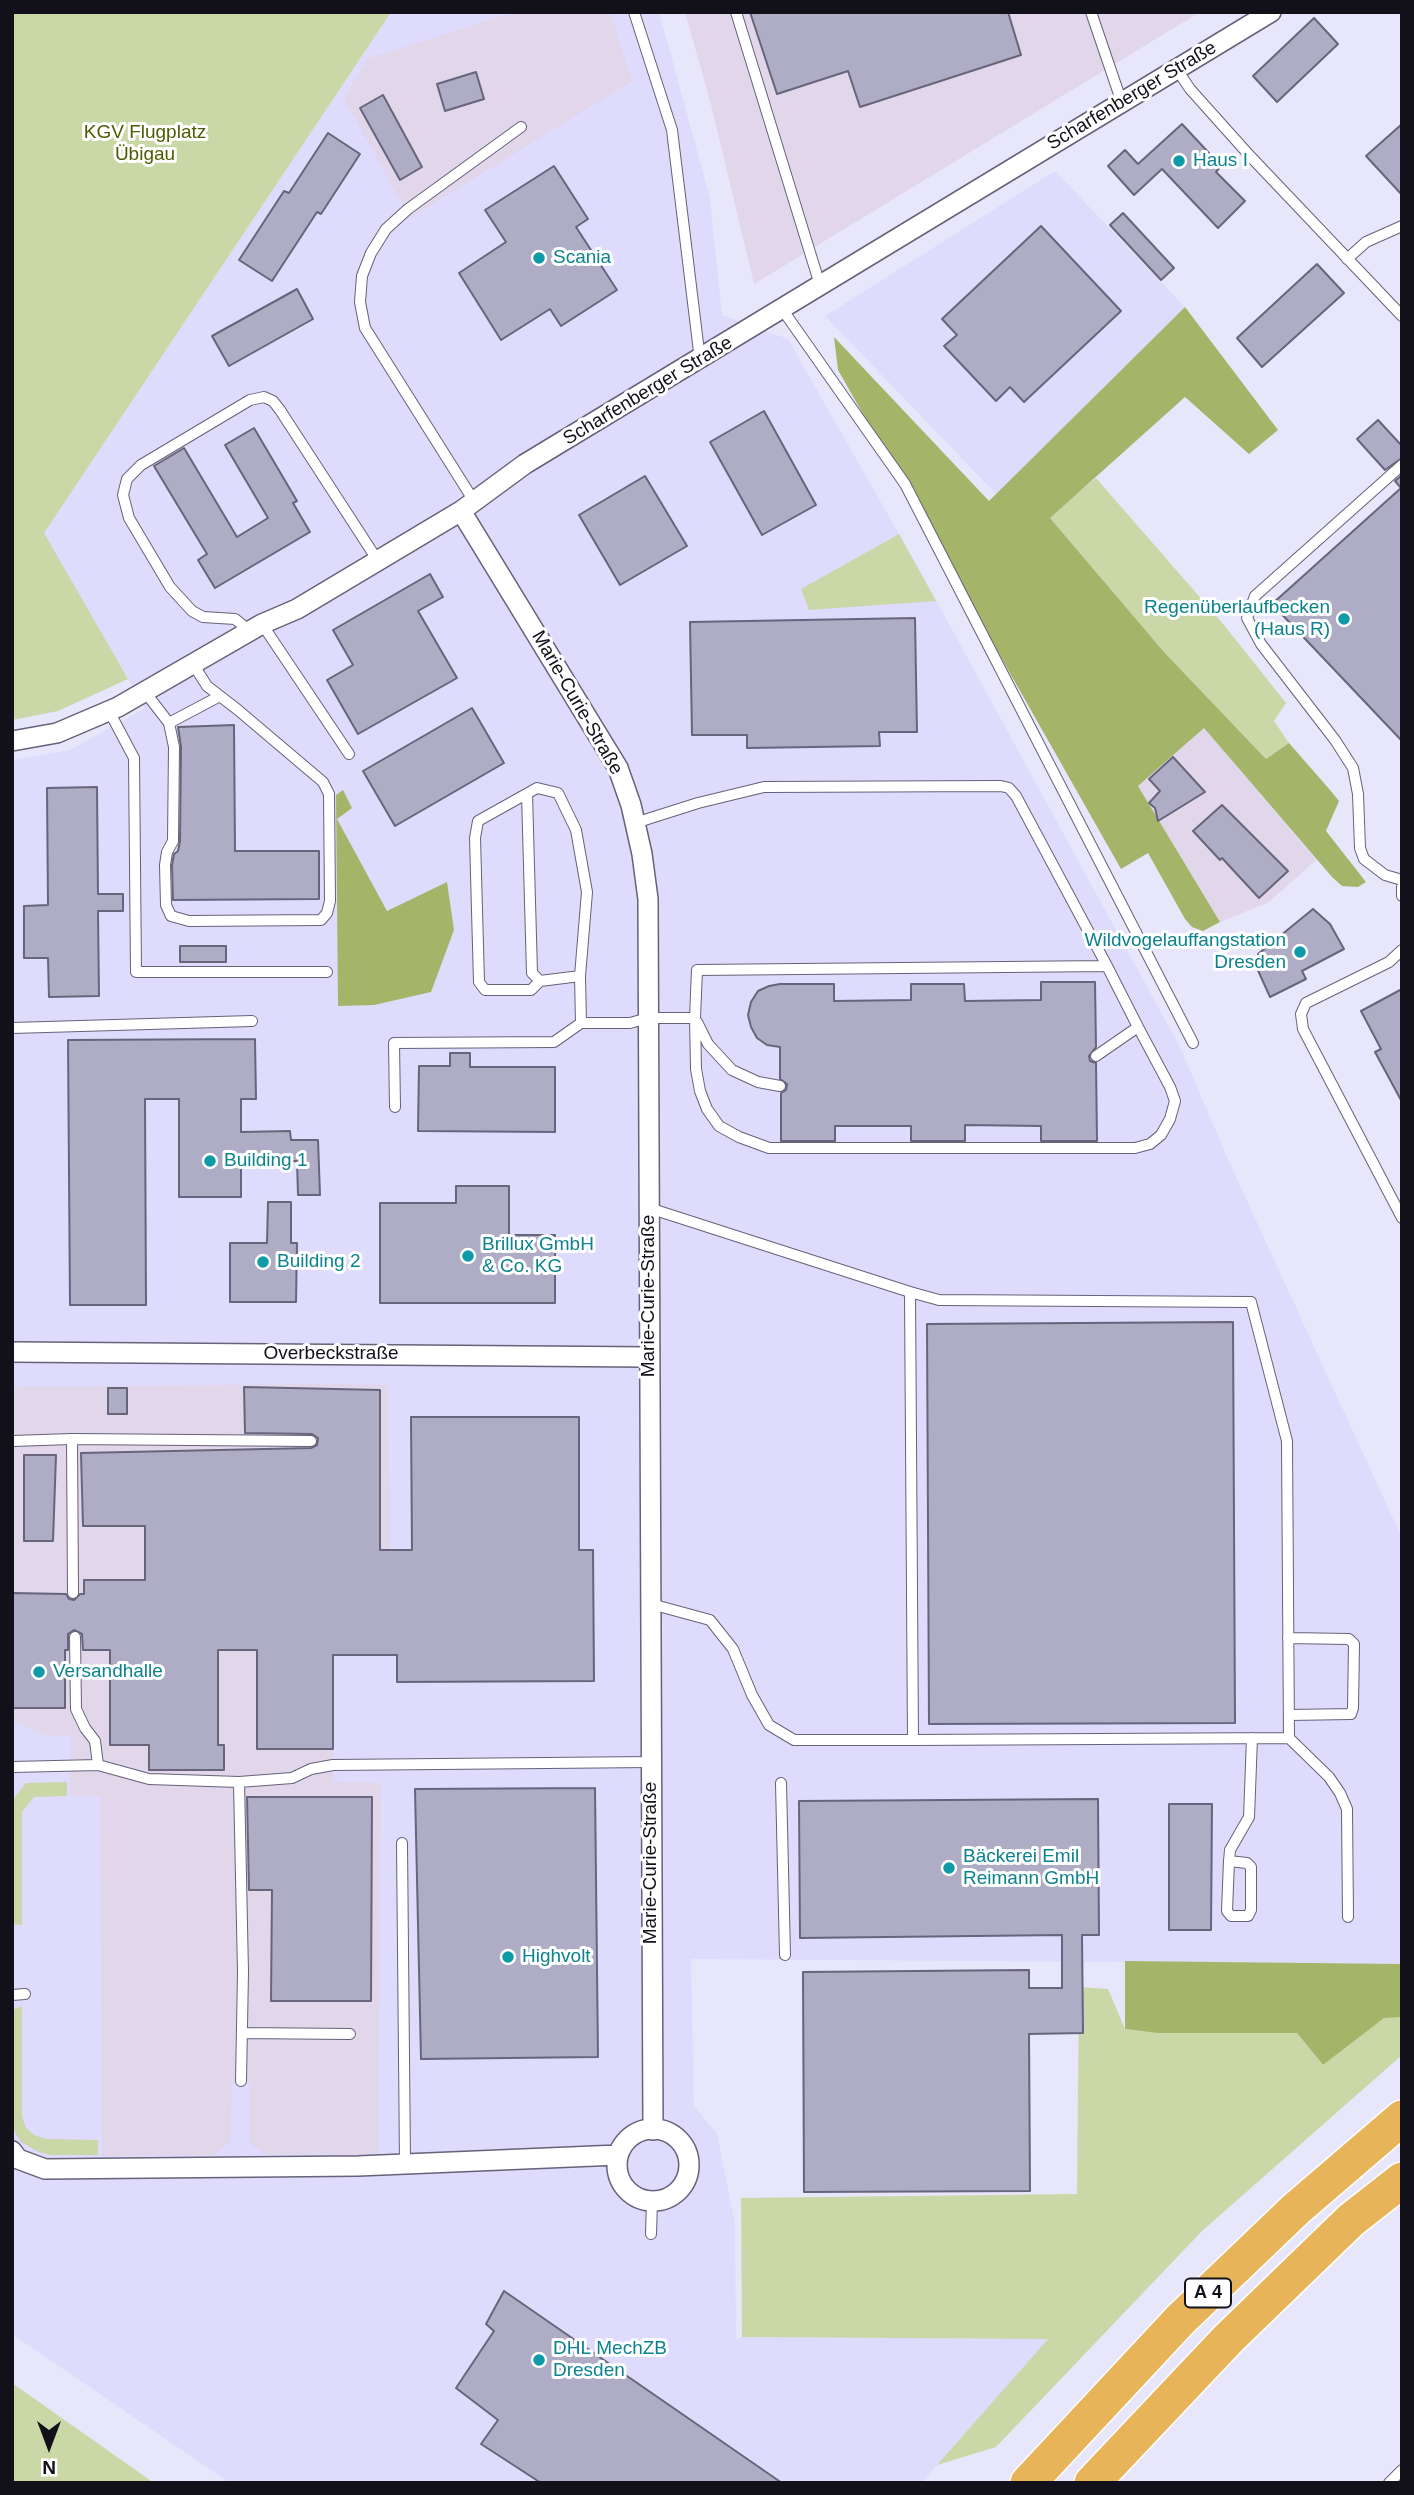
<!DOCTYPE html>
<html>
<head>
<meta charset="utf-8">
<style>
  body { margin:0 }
  #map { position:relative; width:1414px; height:2495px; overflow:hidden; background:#e8e6fb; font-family:Arial,sans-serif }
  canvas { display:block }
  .frame { position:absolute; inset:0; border:14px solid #121119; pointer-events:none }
  .north { position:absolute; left:14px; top:2411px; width:70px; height:70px; -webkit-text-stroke:5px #fff; paint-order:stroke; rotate:180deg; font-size:19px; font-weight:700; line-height:28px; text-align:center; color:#121119 }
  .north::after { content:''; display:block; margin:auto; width:24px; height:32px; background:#121119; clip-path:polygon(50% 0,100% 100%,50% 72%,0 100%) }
</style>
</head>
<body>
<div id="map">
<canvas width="1414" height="2495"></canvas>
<div class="frame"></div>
<div class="north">N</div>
</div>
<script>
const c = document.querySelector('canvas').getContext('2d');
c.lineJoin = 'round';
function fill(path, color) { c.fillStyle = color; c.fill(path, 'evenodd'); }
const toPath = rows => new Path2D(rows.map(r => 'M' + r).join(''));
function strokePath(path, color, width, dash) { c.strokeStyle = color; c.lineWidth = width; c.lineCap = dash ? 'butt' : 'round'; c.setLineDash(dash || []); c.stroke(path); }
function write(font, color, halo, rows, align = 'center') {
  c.font = font + ' Arial,sans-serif'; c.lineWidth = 6; c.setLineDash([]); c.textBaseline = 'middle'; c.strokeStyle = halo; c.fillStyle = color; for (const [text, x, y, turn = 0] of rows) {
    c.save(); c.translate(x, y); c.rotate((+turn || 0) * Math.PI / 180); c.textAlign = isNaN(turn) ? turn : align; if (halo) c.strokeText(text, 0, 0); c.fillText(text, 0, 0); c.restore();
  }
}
fill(toPath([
  [390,12,659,12,710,198,722,315,788,339,920,571,1180,1047,1231,1166,1402,1538,1402,1964,691,1959,694,2106,717,2134,735,2224,736,2339,742,2337,1048,2339,921,2483,230,2483,12,2334,12,760,70,750,145,708,43,534],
  [1055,171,1185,307,996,494,825,316]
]), '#dfdbfc');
fill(toPath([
  [516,12,610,12,632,81,410,218,344,98,369,58],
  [685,12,1200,12,754,284,711,104],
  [1204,728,1316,860,1269,902,1220,922,1138,786],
  [320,1384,388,1385,390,1579,385,1655,334,1656,333,1782,381,1783,378,2154,265,2154,250,2143,250,2084,232,2084,230,2140,215,2155,102,2156,100,1796,70,1796,71,1736,47,1736,12,1720,12,1387]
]), '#e1d6ea');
fill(toPath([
  [12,12,391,12,44,533,128,679,58,711,12,720],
  [1096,478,1224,625,1286,703,1274,721,1289,743,1266,759,1164,652,1049,517],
  [899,534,936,601,809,610,801,589],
  [67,1782,67,1796,34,1797,22,1812,22,1925,12,1924,12,1801,26,1783],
  [1079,1987,1108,1989,1125,2029,1157,2033,1297,2033,1323,2065,1384,2017,1402,2017,1402,2055,1202,2231,996,2447,937,2465,1048,2339,742,2337,741,2198,1077,2194],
  [22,2006,22,2117,26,2128,34,2135,46,2139,98,2140,98,2155,50,2155,39,2152,21,2142,16,2134,12,2125,12,2010],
  [12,2383,147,2478,153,2483,12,2483]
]), '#cad7a7');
fill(toPath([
  [1185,307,1278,430,1249,454,1185,397,1050,518,1164,652,1266,759,1289,743,1330,790,1339,801,1326,831,1366,882,1358,887,1342,886,1332,877,1204,728,1138,786,1220,922,1203,931,1192,927,1185,919,1148,853,1121,869,838,370,834,337,989,501],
  [343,790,352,808,337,819,387,911,447,882,454,930,431,992,374,1005,338,1006,336,795],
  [1125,1961,1402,1964,1402,2017,1384,2018,1323,2065,1297,2033,1157,2033,1125,2029]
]), '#a4b56a');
const building = toPath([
  [750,12,1008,12,1021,55,860,107,848,71,777,94,750,12],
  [1314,18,1338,44,1277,102,1253,76,1314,18],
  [476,72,484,99,445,111,437,84,476,72],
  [383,95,422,167,400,180,360,108,383,95],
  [1182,124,1221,166,1216,172,1245,201,1218,228,1162,169,1134,195,1108,166,1125,150,1138,164,1182,124],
  [1402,124,1402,195,1366,156,1402,124],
  [328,133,360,154,321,214,317,212,272,281,239,260,284,191,289,193,328,133],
  [554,166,588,219,576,227,617,290,561,326,550,309,501,340,459,273,506,242,485,210,554,166],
  [1123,213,1174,268,1161,280,1110,225,1123,213],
  [1041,226,1121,311,1024,402,1010,387,996,401,944,346,957,335,942,319,1041,226],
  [1317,264,1344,293,1262,367,1237,338,1317,264],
  [297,289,313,319,229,366,212,336,297,289],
  [764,411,816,505,762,535,710,442,764,411],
  [1378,420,1402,446,1402,458,1385,470,1357,439,1378,420],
  [254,428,297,501,293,503,310,532,215,588,198,560,207,554,154,466,184,448,237,537,268,518,225,445,254,428],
  [1402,475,1402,741,1272,604,1401,488,1395,481,1402,475],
  [645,476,687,546,620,585,579,515,645,476],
  [430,574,443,597,418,611,457,678,358,734,327,680,353,665,333,630,430,574],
  [915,618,917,732,879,732,880,746,747,748,747,735,692,735,690,622,915,618],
  [472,708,504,763,395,826,363,771,472,708],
  [234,725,235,851,319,851,319,899,173,900,172,865,174,854,178,851,180,841,181,747,178,727,234,725],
  [1173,757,1205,792,1158,821,1155,808,1149,803,1160,791,1149,779,1173,757],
  [97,787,98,894,123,894,123,911,98,911,99,996,49,997,48,958,24,958,24,906,48,905,47,788,97,787],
  [1222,805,1288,871,1259,898,1222,858,1220,860,1193,831,1222,805],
  [1313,909,1330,924,1344,949,1302,971,1306,979,1270,997,1256,966,1265,962,1258,954,1313,909],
  [180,946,226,946,226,962,180,962,180,946],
  [1041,982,1095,982,1096,1047,1089,1056,1090,1061,1096,1063,1097,1141,1041,1141,1041,1126,965,1125,965,1141,911,1141,911,1126,835,1126,835,1141,781,1141,781,1093,786,1090,787,1084,780,1079,780,1047,767,1045,757,1038,751,1027,748,1015,751,1002,758,991,769,986,780,984,834,984,834,1001,911,1000,911,984,964,984,965,1001,1041,1000,1041,982],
  [1402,989,1402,1102,1375,1052,1381,1049,1361,1011,1402,989],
  [255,1039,256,1099,241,1099,241,1132,290,1131,291,1140,318,1140,320,1195,298,1195,297,1161,241,1162,241,1197,179,1197,179,1099,145,1099,146,1305,70,1305,68,1040,255,1039],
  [450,1053,470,1053,470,1067,555,1067,555,1132,418,1131,419,1066,450,1066,450,1053],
  [456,1186,509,1186,509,1235,555,1235,555,1303,380,1303,380,1203,456,1203,456,1186],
  [268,1202,291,1202,291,1243,297,1243,296,1302,230,1302,230,1243,267,1243,268,1202],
  [1233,1322,1235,1723,929,1724,927,1324,1233,1322],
  [244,1387,380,1390,380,1550,412,1550,411,1417,579,1417,579,1550,593,1550,594,1681,397,1682,397,1655,333,1655,333,1749,257,1749,257,1650,218,1650,218,1745,224,1745,224,1770,149,1770,149,1745,110,1745,110,1650,83,1650,82,1634,74,1630,68,1634,68,1650,65,1650,65,1708,12,1708,12,1593,66,1594,69,1599,74,1600,80,1594,84,1594,84,1580,145,1580,145,1526,83,1526,81,1453,311,1448,317,1445,318,1438,312,1434,245,1433,244,1387],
  [108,1388,127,1388,127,1414,108,1414,108,1388],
  [24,1455,56,1455,53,1541,24,1541,24,1455],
  [595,1788,598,2057,421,2059,415,1789,595,1788],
  [247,1797,372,1797,371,2001,271,2001,272,1890,249,1890,247,1797],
  [1098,1799,1099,1935,1082,1935,1083,2033,1029,2034,1030,2191,804,2192,803,1972,1029,1970,1029,1988,1062,1988,1062,1935,800,1938,799,1801,1098,1799],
  [1169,1804,1212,1804,1211,1930,1169,1930,1169,1804],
  [504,2291,782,2483,541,2483,481,2444,498,2420,456,2388,494,2331,486,2324,504,2291]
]);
fill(building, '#afacc5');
strokePath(building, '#67657b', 2);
const lane = toPath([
  [634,12,672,130,700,360],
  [736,12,820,285],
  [1091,12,1122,103],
  [1176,68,1190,89,1250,156,1402,316],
  [1347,259,1366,242,1402,226],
  [782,309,905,484,1193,1043],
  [1402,465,1255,596,1247,618,1261,644,1335,740,1353,768,1358,794,1360,848,1364,859,1385,875,1402,880],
  [474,501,365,328,360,302,362,276,371,253,386,229,408,209,521,127],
  [262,624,349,754],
  [250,631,235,619,203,617,192,611,170,587,129,518,123,495,127,479,141,465,250,400,264,397,273,401,280,410,378,561],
  [145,692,169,723,174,747,173,841,167,852,165,865,166,905,171,916,189,921,321,920,327,913,330,901,329,794,323,782,238,710,207,686,193,664],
  [109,711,134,758,136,972,327,972],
  [169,723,220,696],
  [527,794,532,973,540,981],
  [1402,887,1402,896],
  [1402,950,1389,962,1306,1003,1301,1014,1303,1029,1402,1218],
  [580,976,540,981,531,990,485,990,479,982,475,838,478,821,537,788,558,793,576,830,587,892,580,976,581,1023],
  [695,1018,696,1069,700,1091,707,1109,719,1126,739,1137,769,1148,1135,1148,1150,1144,1161,1135,1170,1119,1175,1101,1170,1087,1138,1027],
  [697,1022,708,1044,732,1070,758,1082,780,1086],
  [12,1028,252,1021],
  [1096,1056,1138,1027,1107,966],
  [395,1107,394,1043,554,1042,581,1023,630,1023,648,1018,695,1018,697,970,1107,966,1016,796,1009,788,1001,786,764,787,698,803,635,823],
  [649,1208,910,1292,913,1740,794,1740,769,1725,752,1695,733,1649,710,1620,651,1604],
  [910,1292,939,1300,1251,1302,1287,1441,1289,1738,913,1740],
  [72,1439,73,1593],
  [12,1441,72,1439,311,1441],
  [75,1637,76,1709,85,1728,95,1741,98,1765],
  [1288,1638,1349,1639,1354,1644,1353,1708,1351,1714,1289,1715],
  [1289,1738,1329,1777,1340,1793,1347,1809,1348,1917],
  [12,1767,98,1765,149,1779,239,1782,292,1778,311,1769,333,1765,651,1762],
  [239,1782,243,1972,241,2081],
  [781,1783,785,1955],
  [402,1843,405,2163],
  [1229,1861,1247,1863,1251,1867,1251,1910,1248,1916,1231,1916,1227,1911,1229,1861,1230,1850,1249,1817,1252,1738],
  [12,1995,25,1994],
  [242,2033,350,2034],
  [651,2234,652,2201],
  [1389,2483,1402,2470]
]);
const street = toPath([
  [461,511,618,768,631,805,642,854,648,899,653,2130],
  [12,741,57,733,118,707,262,624,297,609,461,511,525,464,1271,12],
  [12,1352,649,1357],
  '617 2165a36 36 0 1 1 72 0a36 36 0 1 1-72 0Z',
  [12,2151,18,2159,45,2169,358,2166,618,2155]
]);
const highway = toPath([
  [1028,2483,1180,2320,1296,2209,1402,2118],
  [1092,2483,1228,2339,1351,2220,1402,2180]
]);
strokePath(lane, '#656279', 12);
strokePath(street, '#656279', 22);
strokePath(highway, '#fff', 38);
strokePath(lane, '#fff', 10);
strokePath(street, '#fff', 19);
strokePath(highway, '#e8b459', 35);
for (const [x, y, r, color] of [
  [1179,161,7,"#0f9aa8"],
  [539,258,7,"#0f9aa8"],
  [1344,619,7,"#0f9aa8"],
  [1300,952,7,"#0f9aa8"],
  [210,1161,7,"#0f9aa8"],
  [468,1256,7,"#0f9aa8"],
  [263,1262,7,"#0f9aa8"],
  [39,1672,7,"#0f9aa8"],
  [949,1868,7,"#0f9aa8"],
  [508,1957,7,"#0f9aa8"],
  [539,2360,7,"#0f9aa8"]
]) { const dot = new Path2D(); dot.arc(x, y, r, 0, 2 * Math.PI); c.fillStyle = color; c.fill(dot); strokePath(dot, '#fff', 2.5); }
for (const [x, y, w] of [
  [1208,2293,46]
]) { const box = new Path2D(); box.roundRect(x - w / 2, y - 14.5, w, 29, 5); c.fillStyle = '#fff'; c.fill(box); strokePath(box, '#121119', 2); }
write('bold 18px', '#121119', null, [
  ["A 4",1208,2293]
]);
write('19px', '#121119', '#fff', [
  ["Scharfenberger Straße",1132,96,-31],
  ["Scharfenberger Straße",648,391,-31],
  ["Marie-Curie-Straße",577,703,60],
  ["Marie-Curie-Straße",649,1296,-90],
  ["Overbeckstraße",331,1354],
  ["Marie-Curie-Straße",651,1863,-90]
]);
write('19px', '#4e5c01', '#fff', [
  ["KGV Flugplatz",145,133],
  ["Übigau",145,155]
]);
write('19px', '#0d838f', '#fff', [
  ["Haus I",1193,161],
  ["Scania",553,258],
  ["Regenüberlaufbecken",1330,608,"right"],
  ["(Haus R)",1330,630,"right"],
  ["Wildvogelauffangstation",1286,941,"right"],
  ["Dresden",1286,963,"right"],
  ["Building 1",224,1161],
  ["Brillux GmbH",482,1245],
  ["& Co. KG",482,1267],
  ["Building 2",277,1262],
  ["Versandhalle",53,1672],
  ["Bäckerei Emil",963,1857],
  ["Reimann GmbH",963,1879],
  ["Highvolt",522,1957],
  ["DHL MechZB",553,2349],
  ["Dresden",553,2371]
], 'left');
</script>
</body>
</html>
